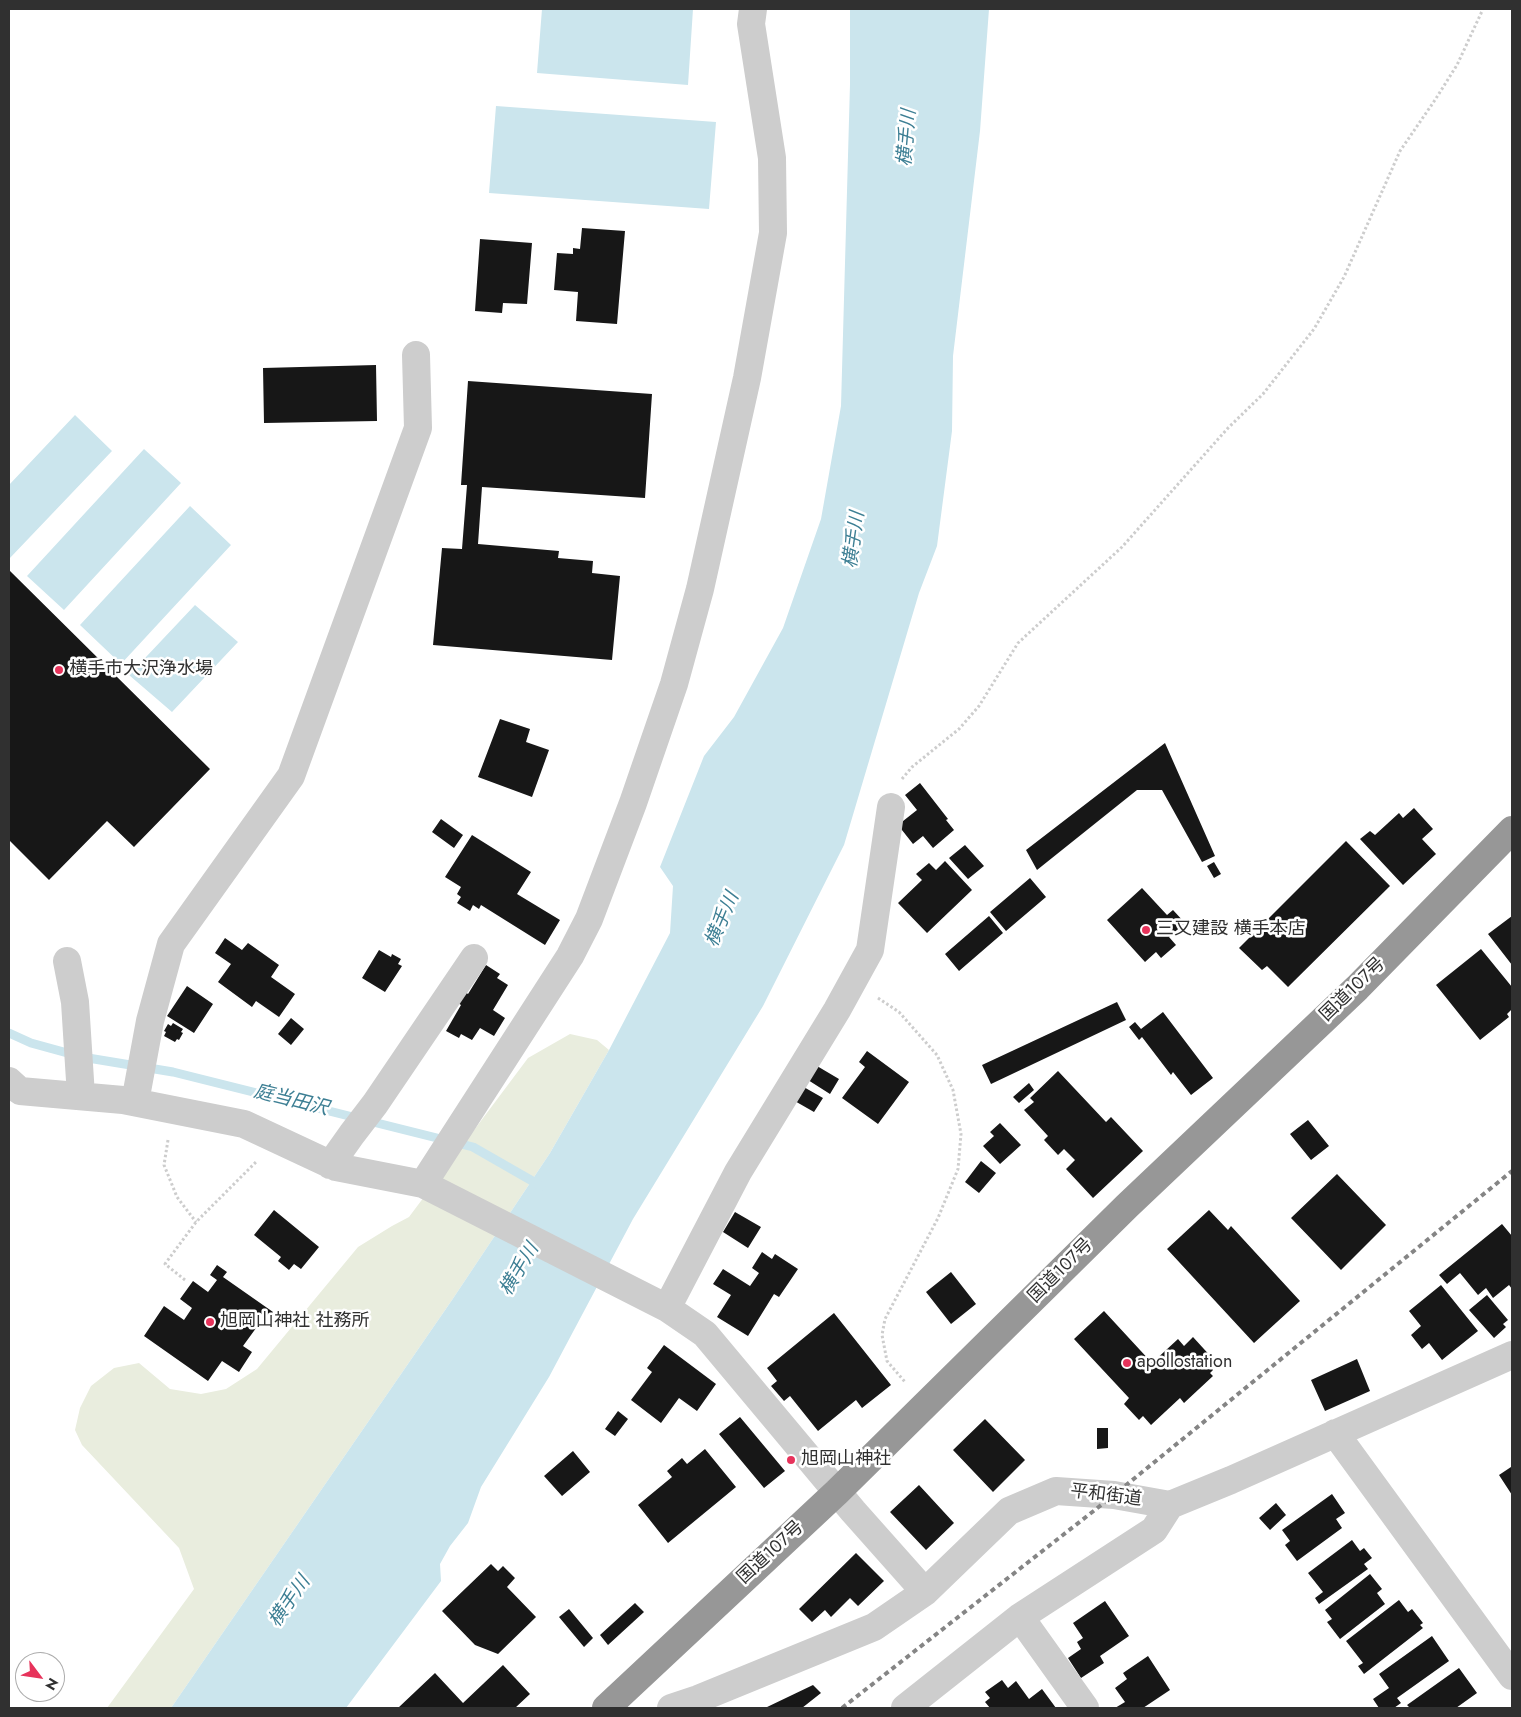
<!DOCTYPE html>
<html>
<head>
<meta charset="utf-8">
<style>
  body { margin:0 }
  #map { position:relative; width:1521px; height:1717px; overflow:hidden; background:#fff; font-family:Jost,sans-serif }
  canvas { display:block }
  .frame { position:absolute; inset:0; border:10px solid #303030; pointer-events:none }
  .north { position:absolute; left:15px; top:1652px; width:50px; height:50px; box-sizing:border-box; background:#fff; border:1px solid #acacac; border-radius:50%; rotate:121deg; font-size:14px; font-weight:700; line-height:20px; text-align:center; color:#303030 }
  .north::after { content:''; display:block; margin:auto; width:18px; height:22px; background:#e7335b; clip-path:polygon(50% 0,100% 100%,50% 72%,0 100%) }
</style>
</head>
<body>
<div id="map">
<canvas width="1521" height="1717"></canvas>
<div class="frame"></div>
<div class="north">N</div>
</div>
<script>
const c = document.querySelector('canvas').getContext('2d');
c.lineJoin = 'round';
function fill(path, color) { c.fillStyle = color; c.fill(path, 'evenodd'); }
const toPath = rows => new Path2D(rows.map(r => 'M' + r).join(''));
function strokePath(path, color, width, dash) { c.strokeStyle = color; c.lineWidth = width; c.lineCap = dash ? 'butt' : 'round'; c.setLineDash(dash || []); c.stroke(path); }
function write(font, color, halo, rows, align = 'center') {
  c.font = font + ' Jost,"Noto Sans JP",sans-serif'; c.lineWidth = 5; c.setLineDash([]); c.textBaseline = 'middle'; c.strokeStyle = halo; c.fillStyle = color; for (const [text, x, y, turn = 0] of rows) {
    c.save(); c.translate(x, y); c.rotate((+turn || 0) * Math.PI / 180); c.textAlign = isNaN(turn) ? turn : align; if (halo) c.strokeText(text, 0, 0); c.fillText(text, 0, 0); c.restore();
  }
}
fill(toPath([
  [570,1034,597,1040,609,1050,550,1153,452,1300,171,1708,107,1708,194,1589,179,1548,82,1445,75,1430,80,1408,91,1386,114,1368,139,1363,170,1389,201,1394,226,1389,257,1369,358,1247,392,1226,409,1217,528,1058]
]), '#e9edde');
fill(toPath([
  [542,9,693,9,688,85,537,73],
  [850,9,989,9,980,131,953,356,952,431,937,546,919,593,844,845,763,1006,633,1219,549,1377,481,1487,468,1523,450,1546,440,1564,441,1581,346,1708,171,1708,452,1300,550,1153,609,1050,670,933,673,886,660,867,704,756,734,717,783,628,821,519,841,406,850,84],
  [496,106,716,122,709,209,489,193],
  [75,415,112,451,9,559,9,485],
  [144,449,181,483,64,610,27,576],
  [190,506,231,545,121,664,80,625],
  [195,605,238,642,172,712,129,675]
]), '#cbe5ed');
strokePath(toPath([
  [9,1033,31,1043,82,1057,173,1072,473,1147,541,1186]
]), '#cbe5ed', 9);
fill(toPath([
  [582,228,625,231,617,324,576,321,578,292,554,290,557,253,573,254,573,248,580,249],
  [480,239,532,243,527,304,503,303,502,313,475,311],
  [376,365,377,421,264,423,263,368],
  [468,381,652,394,645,498,482,487,478,544,559,551,558,558,593,561,592,573,620,576,612,660,433,645,442,548,462,549,467,485,461,485],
  [9,570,210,769,134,847,107,821,49,880,9,840],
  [500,719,530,729,526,742,549,750,532,797,478,777],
  [1165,743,1215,856,1202,862,1162,790,1137,790,1037,870,1026,850],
  [920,783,948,819,946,820,954,830,933,848,923,836,913,844,898,825,917,810,905,795],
  [1414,808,1433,829,1422,839,1436,854,1403,885,1360,839,1370,831,1375,835,1399,813,1403,818],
  [441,819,463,835,454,848,432,832],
  [472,835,531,872,517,894,560,920,545,945,481,905,479,909,473,905,470,911,457,903,461,897,457,894,461,887,445,877],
  [1346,841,1390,886,1288,987,1267,966,1262,970,1239,948],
  [965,845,984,866,968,879,949,858],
  [945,861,972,890,927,933,898,903,922,880,916,874,929,863,936,870],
  [1214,862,1221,874,1214,878,1207,866],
  [1030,878,1046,897,1006,931,990,912],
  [1142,888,1167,915,1173,910,1185,923,1169,937,1176,945,1161,958,1156,952,1145,962,1107,920],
  [989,916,1003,933,959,971,945,954],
  [1512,916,1512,965,1488,934],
  [225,938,242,950,248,943,279,965,271,977,295,994,279,1017,256,1001,252,1007,218,982,231,964,215,953],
  [1481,949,1512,987,1512,1009,1507,1014,1509,1017,1480,1040,1436,985],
  [379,950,391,957,392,954,401,959,398,964,402,966,385,992,362,978],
  [486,965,500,974,497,978,508,985,493,1010,505,1018,494,1036,480,1028,472,1040,461,1034,459,1038,446,1031,461,1005,458,1003,465,992,468,994],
  [187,986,213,1004,194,1033,167,1016],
  [1117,1002,1126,1020,991,1084,982,1065],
  [1163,1012,1213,1078,1191,1095,1173,1072,1171,1075,1142,1037,1139,1040,1129,1027,1135,1022,1141,1029],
  [291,1018,304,1029,291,1045,278,1034],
  [173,1023,183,1029,181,1032,183,1033,179,1040,177,1039,175,1042,164,1036,166,1032,164,1031,168,1024,171,1026],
  [867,1051,909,1082,878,1124,842,1098,865,1067,859,1062],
  [817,1066,839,1079,830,1094,808,1080],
  [1058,1071,1106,1122,1111,1117,1143,1151,1093,1198,1066,1169,1075,1160,1064,1149,1058,1155,1044,1140,1048,1136,1024,1110,1034,1102,1030,1098],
  [1029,1083,1034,1090,1019,1103,1013,1097],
  [802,1086,823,1098,814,1112,793,1100],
  [1308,1120,1329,1146,1311,1160,1290,1134],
  [1000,1123,1021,1145,1000,1164,983,1146,994,1136,990,1132],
  [981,1161,996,1173,979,1193,965,1182],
  [1337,1174,1386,1225,1341,1270,1291,1218],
  [274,1210,319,1247,301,1269,294,1264,289,1270,278,1261,281,1257,254,1235],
  [1209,1210,1228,1230,1231,1226,1300,1301,1254,1343,1167,1249],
  [735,1212,761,1227,748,1248,723,1232],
  [1502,1224,1512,1236,1512,1289,1509,1285,1493,1298,1486,1288,1478,1295,1460,1273,1447,1284,1439,1275],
  [762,1252,772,1259,775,1254,798,1269,779,1297,774,1294,748,1336,717,1317,731,1295,713,1284,723,1269,750,1286,759,1273,752,1268],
  [217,1265,227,1272,223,1277,273,1312,263,1326,259,1324,243,1346,252,1352,239,1372,222,1361,208,1381,144,1336,164,1306,184,1320,192,1308,180,1299,193,1281,208,1292,217,1280,210,1275],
  [951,1272,976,1304,951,1324,926,1292],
  [1441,1285,1478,1331,1442,1360,1429,1343,1422,1349,1411,1335,1421,1326,1409,1311],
  [1487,1295,1508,1320,1503,1324,1506,1327,1494,1338,1469,1310],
  [1104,1311,1152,1363,1178,1339,1184,1346,1193,1337,1214,1360,1209,1365,1213,1370,1210,1373,1213,1376,1184,1403,1180,1398,1151,1425,1143,1416,1139,1420,1124,1404,1129,1398,1074,1339],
  [834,1313,891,1385,862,1408,856,1400,818,1431,790,1396,784,1401,771,1386,777,1381,767,1368],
  [664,1345,716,1384,697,1411,679,1398,661,1423,631,1400,652,1372,647,1368],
  [1357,1359,1370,1391,1325,1411,1311,1380],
  [618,1411,628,1419,615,1436,605,1429],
  [740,1417,785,1471,764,1488,719,1434],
  [985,1419,1025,1460,993,1492,953,1450],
  [1097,1428,1108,1428,1108,1448,1097,1449],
  [705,1449,736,1487,668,1543,638,1505,672,1477,667,1471,682,1458,687,1464],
  [573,1451,590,1472,562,1496,544,1476],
  [1511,1467,1512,1468,1512,1495,1499,1475],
  [919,1485,954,1523,926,1550,890,1512],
  [1332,1494,1345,1513,1336,1519,1342,1528,1297,1561,1285,1545,1290,1541,1282,1530],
  [1276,1503,1286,1515,1270,1530,1259,1518],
  [1352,1540,1360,1551,1364,1548,1372,1558,1364,1564,1368,1569,1319,1604,1315,1598,1323,1592,1308,1573],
  [856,1553,884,1581,858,1606,850,1598,831,1617,825,1610,812,1622,799,1609],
  [491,1564,498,1571,503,1566,515,1578,507,1587,536,1617,498,1654,475,1645,442,1611],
  [1370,1574,1382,1589,1377,1593,1385,1604,1340,1639,1327,1622,1332,1619,1325,1610],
  [1399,1600,1408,1612,1412,1609,1423,1623,1420,1625,1423,1628,1364,1674,1358,1666,1363,1663,1346,1641],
  [1105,1601,1129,1636,1100,1656,1104,1663,1081,1678,1068,1658,1081,1649,1077,1642,1083,1638,1073,1623],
  [635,1603,644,1612,608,1645,600,1635],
  [569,1609,593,1638,584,1647,559,1617],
  [1432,1636,1449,1661,1397,1698,1401,1703,1394,1708,1379,1708,1373,1699,1389,1688,1379,1674],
  [1148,1656,1170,1690,1143,1708,1115,1708,1125,1702,1115,1688,1127,1679,1123,1673],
  [503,1665,530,1694,515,1708,398,1708,435,1673,463,1703],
  [1459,1668,1477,1693,1456,1708,1410,1708,1407,1705],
  [1002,1680,1008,1688,1016,1681,1029,1699,1042,1689,1056,1708,990,1708,985,1702,990,1698,985,1692],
  [813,1685,821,1693,802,1708,765,1708]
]), '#171717');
strokePath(toPath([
  [902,779,912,767,959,729,979,706,1018,643,1122,547,1228,428,1263,394,1314,329,1344,277,1400,151,1435,100,1457,65,1483,9],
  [878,998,899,1012,937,1055,953,1090,961,1134,958,1169,938,1218,885,1319,882,1335,887,1361,905,1382],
  [168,1140,164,1165,177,1197,196,1222],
  [185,1280,165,1264,196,1222,256,1162]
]), '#cdcdcd', 3, [2.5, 2.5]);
strokePath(toPath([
  [67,961,75,1002,81,1096],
  [9,1081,20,1091,123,1100,244,1124,336,1167,423,1184,667,1308,705,1334,853,1511,925,1592],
  [135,1102,150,1021,171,944,291,776,418,428,416,355],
  [330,1165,352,1134,375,1104,474,958],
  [423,1184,570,956,589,919,633,803,674,684,700,589,747,378,773,233,772,158,751,24,753,9],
  [667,1308,738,1172,837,1010,870,950,891,807],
  [1335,1433,1512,1676],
  [1020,1617,1085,1708],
  [671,1708,698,1699,874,1627,925,1592,1009,1511,1056,1491,1114,1495,1170,1505,1231,1480,1512,1355],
  [905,1708,1020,1617,1154,1530,1170,1505]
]), '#cdcdcd', 28);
strokePath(toPath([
  [606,1708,837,1492,1127,1206,1357,988,1512,830]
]), '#979797', 28);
strokePath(toPath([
  [842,1708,1114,1495,1512,1171]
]), '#858585', 4, [5, 4]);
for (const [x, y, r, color] of [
  [59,670,5,"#e7335b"],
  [1146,930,5,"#e7335b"],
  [210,1322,5,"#e7335b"],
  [1127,1363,5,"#e7335b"],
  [791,1460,5,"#e7335b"]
]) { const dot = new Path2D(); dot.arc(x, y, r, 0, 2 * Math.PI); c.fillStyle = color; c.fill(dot); strokePath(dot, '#fff', 2); }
write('18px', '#303030', '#fff', [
  ["横手市大沢浄水場",69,670],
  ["三又建設 横手本店",1156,930],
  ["旭岡山神社 社務所",220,1322],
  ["apollostation",1137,1363],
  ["旭岡山神社",801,1460]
], 'left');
write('18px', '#303030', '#fff', [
  ["国道107号",1353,990,-44],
  ["国道107号",1061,1271,-45],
  ["平和街道",1106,1496,7],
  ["国道107号",771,1553,-43]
]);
write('italic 19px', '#3d7f94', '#fff', [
  ["横手川",908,138,-85],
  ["横手川",855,540,-82],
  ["横手川",723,920,-67],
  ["庭当田沢",291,1101,14],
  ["横手川",520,1270,-59],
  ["横手川",290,1602,-55]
]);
</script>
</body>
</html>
